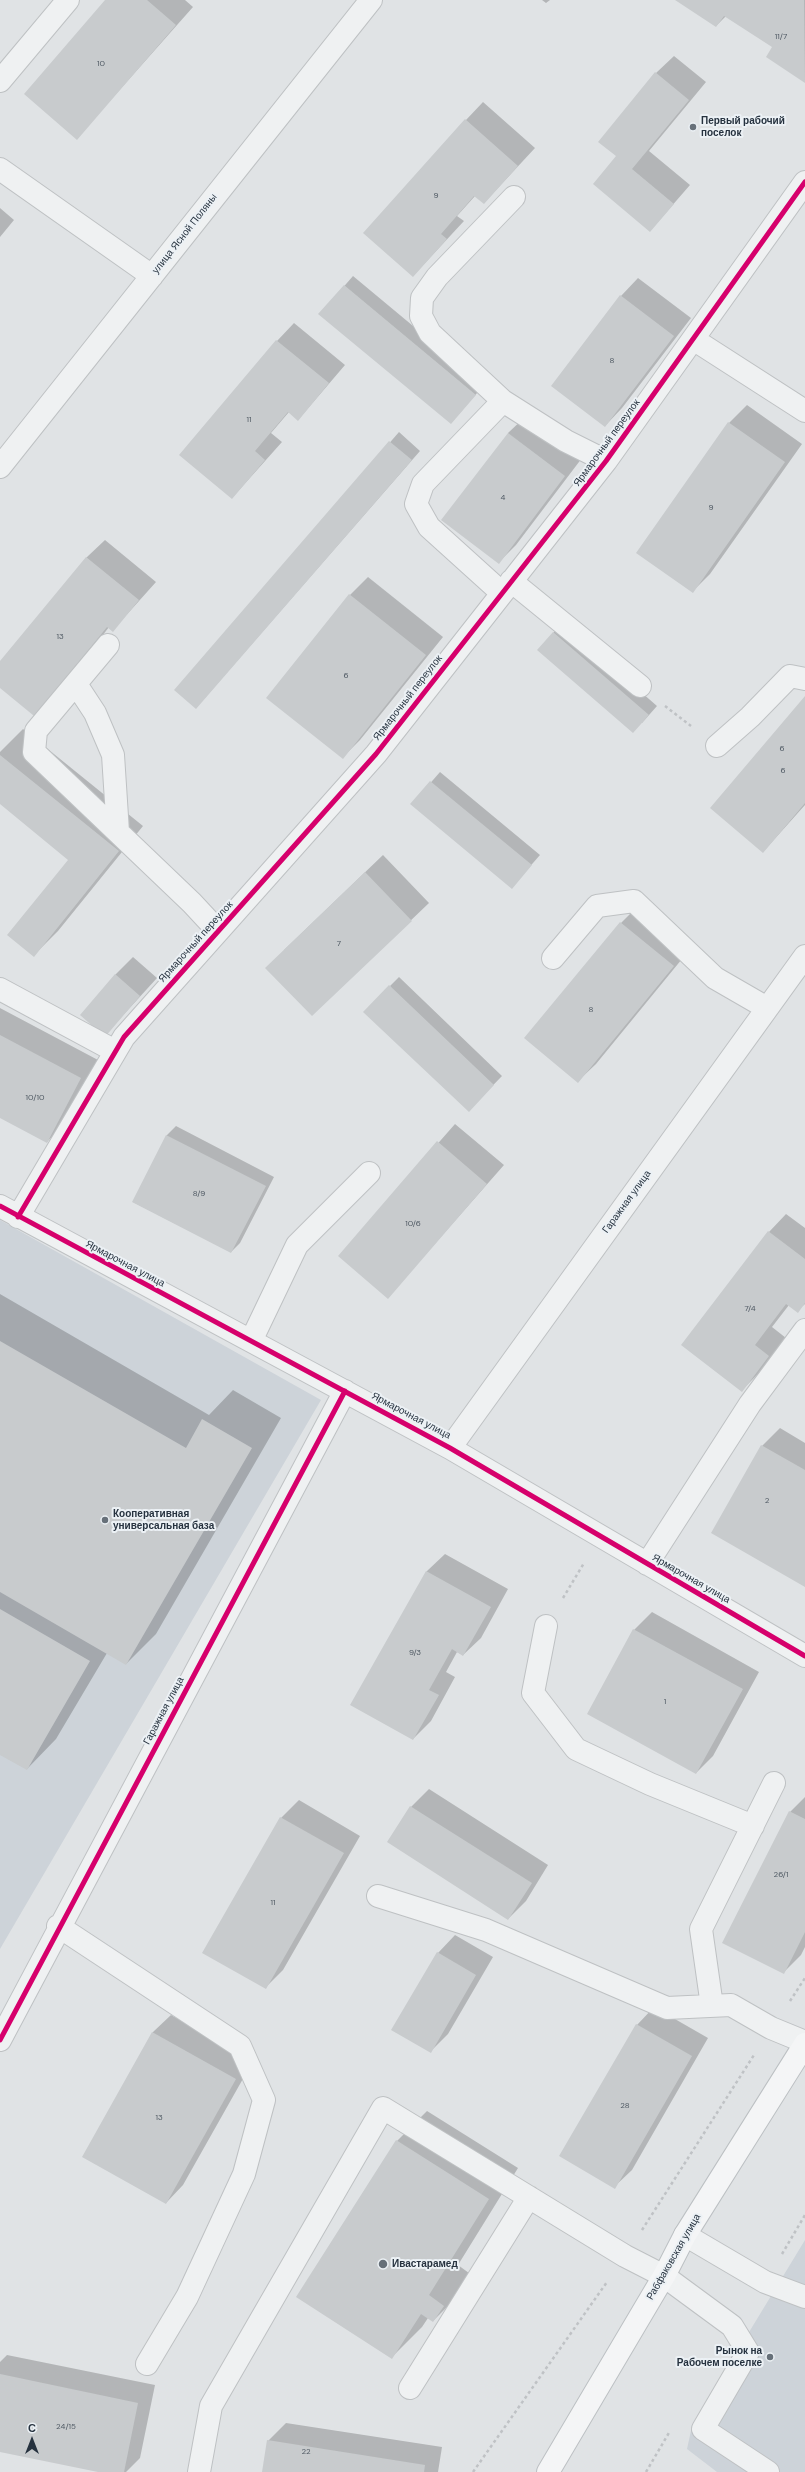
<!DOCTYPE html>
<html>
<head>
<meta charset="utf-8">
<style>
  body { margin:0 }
  #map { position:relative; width:805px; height:2472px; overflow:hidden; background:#e0e3e5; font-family:"DM Sans",sans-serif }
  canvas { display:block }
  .north { position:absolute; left:12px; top:2420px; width:40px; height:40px; -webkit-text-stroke:3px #ecf1f5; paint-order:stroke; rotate:0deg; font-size:11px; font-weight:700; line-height:16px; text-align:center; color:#26323f }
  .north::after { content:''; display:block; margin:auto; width:14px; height:18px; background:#26323f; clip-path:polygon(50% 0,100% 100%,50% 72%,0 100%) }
</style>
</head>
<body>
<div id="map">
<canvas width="805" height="2472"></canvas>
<div class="north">С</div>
</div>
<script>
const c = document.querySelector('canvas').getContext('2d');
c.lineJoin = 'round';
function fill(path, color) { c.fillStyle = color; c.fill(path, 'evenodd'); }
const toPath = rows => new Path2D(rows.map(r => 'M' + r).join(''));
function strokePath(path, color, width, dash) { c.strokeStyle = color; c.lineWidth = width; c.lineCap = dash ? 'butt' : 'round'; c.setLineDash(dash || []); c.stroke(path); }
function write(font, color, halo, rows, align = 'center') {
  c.font = font + ' "DM Sans",sans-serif'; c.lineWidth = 4; c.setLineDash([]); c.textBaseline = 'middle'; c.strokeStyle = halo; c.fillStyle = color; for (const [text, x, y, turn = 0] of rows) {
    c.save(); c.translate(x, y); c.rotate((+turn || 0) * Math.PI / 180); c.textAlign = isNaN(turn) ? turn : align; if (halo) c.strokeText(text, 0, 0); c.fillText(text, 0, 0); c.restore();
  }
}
fill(toPath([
  [0,1220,321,1400,0,1949],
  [805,2240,805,2472,717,2472,687,2449,692,2426]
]), '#cdd3d9');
fill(toPath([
  [107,0,185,0,193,7,77,138],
  [542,0,550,0,546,3],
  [677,0,805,0,805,81,773,46,726,16,716,26],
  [674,56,706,82,649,151,690,185,650,231,617,156,656,73],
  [483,102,535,148,484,203,475,196,457,216,464,221,413,276,466,120],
  [0,208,14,220,0,237],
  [353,276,484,385,451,423,320,314],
  [638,278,691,318,622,408,605,426,621,296],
  [294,323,345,365,298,420,289,412,271,433,282,442,232,498,181,455,277,341],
  [747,405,802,444,710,574,692,592,729,423],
  [526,416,582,458,516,545,499,562,508,433],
  [399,432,420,451,196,708,175,690],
  [105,540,156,582,113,630,109,627,39,719,0,686,0,663,87,557],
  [368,577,443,637,360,740,343,757,268,698,350,595],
  [562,623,657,706,642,723,538,650],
  [805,697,805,805,763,852],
  [23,729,143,826,58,931,33,956,69,859,0,803,0,752],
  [440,772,540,855,512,887,412,804],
  [383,855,429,903,312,1015,284,950],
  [639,905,691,948,596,1064,578,1081,526,1038,621,923],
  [133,957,157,978,105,1035,115,975],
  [399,977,502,1076,469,1110,390,986],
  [0,1008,98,1060,64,1124,47,1142,0,1117],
  [455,1124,504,1165,388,1297,339,1256],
  [176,1126,274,1177,240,1243,231,1252,133,1202,167,1135],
  [786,1214,805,1228,805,1304,797,1311,789,1305,772,1327,786,1338,759,1373,742,1390,769,1232],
  [0,1294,209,1415,233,1390,281,1418,156,1634,126,1664,107,1653,56,1739,27,1769,0,1754],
  [780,1428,805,1443,805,1586,762,1446],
  [445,1554,508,1589,481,1638,463,1655,457,1652,446,1672,455,1677,431,1721,413,1739,352,1704,427,1571],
  [652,1612,759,1672,713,1756,696,1773,634,1630],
  [429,1789,548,1865,526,1901,508,1919,389,1842,411,1807],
  [805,1797,805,1947,801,1955,783,1973,790,1812],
  [299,1800,360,1836,283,1970,265,1988,281,1818],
  [455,1935,493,1957,448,2034,430,2052,438,1953],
  [654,2007,708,2038,632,2170,614,2187,637,2025],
  [171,2015,253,2061,183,2185,166,2203,84,2157,153,2032],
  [427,2111,518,2168,458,2265,473,2276,463,2291,433,2321,428,2318,422,2327,392,2357,298,2297,397,2141],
  [7,2355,155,2385,140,2458,126,2472,103,2472,0,2451,0,2362],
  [286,2423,442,2447,438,2472,263,2472,268,2441]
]), '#0003');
fill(toPath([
  [105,0,147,0,176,25,77,140,24,94],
  [675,0,804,0,805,83,766,57,772,47,724,16,716,27],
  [655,72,689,100,632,169,674,204,650,232,593,184,616,156,598,142],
  [465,119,518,166,484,204,474,196,441,234,447,239,413,277,363,233],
  [344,285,476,395,451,424,318,314],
  [620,295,674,336,605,427,551,386],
  [276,340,329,383,298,421,288,412,255,451,265,460,232,499,179,455],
  [728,422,785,462,693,593,636,553],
  [508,433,565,476,499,564,441,520],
  [389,441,412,460,196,709,174,690],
  [86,557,139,600,113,632,107,627,68,675,72,679,39,720,0,688,0,661],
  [349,594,426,655,343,759,266,698],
  [553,632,649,715,633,733,537,650],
  [805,696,805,803,763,853,710,808],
  [0,755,119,851,34,957,7,935,68,860,0,804],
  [430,781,532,865,512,889,410,804],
  [365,872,412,921,312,1016,265,968],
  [620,922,674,966,578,1083,524,1038],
  [115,974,140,996,105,1037,80,1015],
  [389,985,494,1085,469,1112,363,1012],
  [0,1035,81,1078,47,1143,0,1118],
  [166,1135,266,1186,231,1253,132,1202],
  [437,1141,487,1184,388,1299,338,1256],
  [768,1231,805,1259,805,1303,798,1313,786,1304,755,1345,769,1356,742,1392,681,1345],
  [0,1341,186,1448,202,1419,252,1448,126,1665,0,1592],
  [761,1445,805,1470,805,1587,711,1533],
  [426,1571,491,1607,463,1656,452,1649,429,1690,439,1695,413,1740,350,1705],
  [0,1609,90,1661,27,1770,0,1755],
  [633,1629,743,1689,696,1774,587,1714],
  [410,1806,532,1883,508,1920,387,1842],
  [789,1811,805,1819,805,1932,784,1974,722,1943],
  [280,1817,344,1853,266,1989,202,1953],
  [437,1952,476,1975,431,2053,391,2030],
  [636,2024,692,2056,615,2189,559,2156],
  [152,2032,236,2079,166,2204,82,2157],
  [396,2140,489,2199,429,2295,444,2306,433,2322,421,2314,392,2359,296,2297],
  [0,2374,138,2403,124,2472,98,2472,0,2452],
  [267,2440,425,2465,424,2472,262,2472]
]), '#c8cbcd');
const minor = toPath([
  [0,81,68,0],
  [0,169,152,276],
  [693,339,805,411],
  [503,401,566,441,606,461],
  [0,467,371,0],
  [511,581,640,686],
  [502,593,429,527,416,504,423,484,503,401,430,333,421,316,422,298,437,277,514,197],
  [108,645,36,731,34,752,192,903,218,931],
  [76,684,95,713,113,755,118,832],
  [717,746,750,717,790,676,805,679],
  [553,958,597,906,634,901,715,978,767,1008],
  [0,989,115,1051],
  [0,1206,450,1448,805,1656],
  [18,1217,124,1037,376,754,606,461,805,182],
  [251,1341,297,1245,369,1173],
  [450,1448,805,956],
  [647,1564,750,1404,805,1330],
  [546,1626,533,1693,576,1749,650,1784,753,1826],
  [378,1896,486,1930,667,2008,731,2005,771,2028,805,2042],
  [58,1926,240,2046,264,2100,244,2174,187,2297,147,2364],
  [712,2006,701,1929,774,1783],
  [0,2040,345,1391],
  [685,2235,765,2282,805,2297],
  [410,2388,529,2197],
  [199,2472,211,2406,383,2108,625,2256,664,2276,732,2326,748,2352,703,2429,768,2472]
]);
const major = toPath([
  [548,2472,664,2276,685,2235,805,2044]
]);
strokePath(minor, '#bec1c3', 24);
strokePath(major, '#bcc0c3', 24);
strokePath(toPath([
  [665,706,691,726],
  [563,1598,584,1563],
  [790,2001,805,1978],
  [642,2230,754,2055],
  [782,2254,805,2215],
  [473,2472,607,2282],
  [646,2472,670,2431]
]), '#bfc2c5', 2.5, [3, 3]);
strokePath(minor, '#eff1f2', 22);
strokePath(major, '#f4f5f6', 22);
strokePath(toPath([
  [0,1206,450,1448,805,1656],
  [18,1217,124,1037,376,754,606,461,805,182],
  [0,2040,345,1391]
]), '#d6006c', 5);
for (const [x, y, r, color] of [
  [693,127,4,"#677079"],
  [105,1520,4,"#677079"],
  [383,2264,5,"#677079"],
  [770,2357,4,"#677079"]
]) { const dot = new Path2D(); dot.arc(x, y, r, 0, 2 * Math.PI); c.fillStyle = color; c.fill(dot); strokePath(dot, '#ecf1f5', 1.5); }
write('8px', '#4f5963', null, [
  ["11/7",781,37],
  ["10",101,64],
  ["9",436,196],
  ["8",612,361],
  ["11",249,420],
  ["4",503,498],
  ["9",711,508],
  ["13",60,637],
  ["6",346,676],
  ["6",782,749],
  ["6",783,771],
  ["7",339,944],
  ["8",591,1010],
  ["10/10",35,1098],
  ["8/9",199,1194],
  ["10/6",413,1224],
  ["7/4",750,1309],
  ["2",767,1501],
  ["9/3",415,1653],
  ["1",665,1702],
  ["26/1",781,1875],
  ["11",273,1903],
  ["28",625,2106],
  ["13",159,2118],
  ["24/15",66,2427],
  ["22",306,2452]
]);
write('bold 10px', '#26323f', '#ecf1f5', [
  ["Первый рабочий",701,121],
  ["поселок",701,133],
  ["Кооперативная",113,1514],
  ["универсальная база",113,1526],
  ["Ивастарамед",392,2264],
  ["Рынок на",762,2351,"right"],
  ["Рабочем поселке",762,2363,"right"]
], 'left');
write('10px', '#26323f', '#ecf1f5', [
  ["улица Ясной Поляны",185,234,-52],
  ["Ярмарочный переулок",607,443,-54],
  ["Ярмарочный переулок",408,698,-52],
  ["Ярмарочный переулок",196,942,-48],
  ["Гаражная улица",627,1202,-54],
  ["Ярмарочная улица",125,1264,28],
  ["Ярмарочная улица",411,1416,28],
  ["Ярмарочная улица",691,1579,30],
  ["Гаражная улица",164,1711,-62],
  ["Рабфаковская улица",674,2257,-60]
]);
</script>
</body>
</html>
